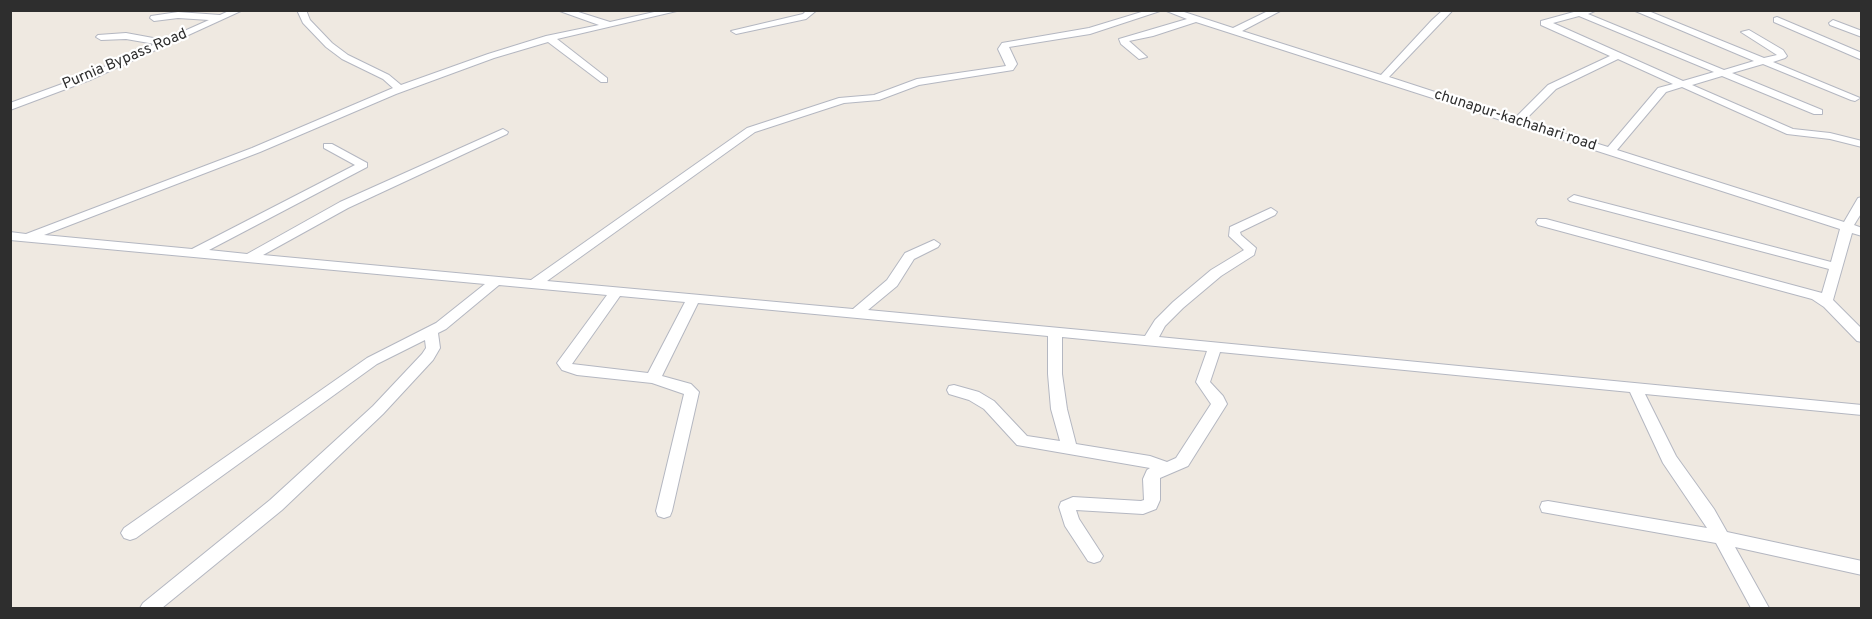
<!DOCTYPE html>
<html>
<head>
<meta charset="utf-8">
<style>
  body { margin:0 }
  #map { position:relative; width:1872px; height:619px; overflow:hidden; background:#efe9e1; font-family:Overpass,sans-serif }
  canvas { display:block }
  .frame { position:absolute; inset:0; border:12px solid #2e2e2e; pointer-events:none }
</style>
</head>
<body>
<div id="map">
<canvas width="1872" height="619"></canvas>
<div class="frame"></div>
</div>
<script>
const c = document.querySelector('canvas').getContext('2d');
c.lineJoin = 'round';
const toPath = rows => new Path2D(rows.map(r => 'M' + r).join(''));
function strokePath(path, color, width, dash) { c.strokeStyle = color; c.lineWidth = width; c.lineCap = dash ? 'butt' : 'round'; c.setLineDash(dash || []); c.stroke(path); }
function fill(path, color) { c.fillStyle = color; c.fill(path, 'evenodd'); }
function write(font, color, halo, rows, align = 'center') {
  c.font = font + ' Overpass,sans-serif'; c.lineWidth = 4.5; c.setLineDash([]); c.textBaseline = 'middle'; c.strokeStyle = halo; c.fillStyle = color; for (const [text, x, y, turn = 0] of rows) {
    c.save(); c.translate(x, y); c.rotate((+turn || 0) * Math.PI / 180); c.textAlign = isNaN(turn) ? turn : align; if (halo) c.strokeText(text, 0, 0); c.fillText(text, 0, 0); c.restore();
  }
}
const minor = toPath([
  [231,10,243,10,90,80,10,110,10,103,84,76,155,44,126,39,101,40,96,37,98,35,126,33,164,40,209,20,178,18,154,21,150,18,151,16,178,12,220,15,231,10],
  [297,10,306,10,310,20,332,43,348,55,389,75,401,85,488,54,546,36,599,25,557,10,572,10,610,22,663,10,681,10,557,39,607,78,607,82,601,82,548,42,494,58,396,94,260,152,44,235,192,249,355,165,324,148,324,144,332,144,367,163,367,167,209,250,247,254,340,202,503,129,508,132,507,134,348,208,263,255,531,280,747,128,839,98,874,95,917,79,1006,66,998,49,1002,43,1089,28,1148,10,1163,10,1090,34,1009,47,1017,64,1013,70,919,85,879,100,844,103,755,132,547,281,853,309,887,280,905,253,934,240,940,244,938,247,914,259,897,286,868,310,1145,336,1155,320,1173,302,1211,270,1244,250,1229,236,1230,227,1271,208,1277,212,1275,215,1240,232,1241,235,1256,248,1254,255,1221,276,1183,308,1165,326,1159,337,1862,405,1862,415,1645,394,1676,456,1714,509,1727,532,1862,561,1862,575,1735,547,1769,608,1751,608,1716,543,1542,512,1540,507,1542,502,1548,501,1707,528,1663,463,1630,392,1220,352,1210,382,1223,396,1227,404,1188,466,1160,478,1160,500,1156,509,1143,514,1076,510,1079,519,1103,556,1100,561,1094,563,1088,561,1065,526,1059,507,1061,502,1073,497,1141,501,1144,500,1143,479,1147,470,1150,468,1017,445,984,409,969,400,949,394,947,390,949,386,954,385,979,392,994,401,1027,436,1060,441,1051,409,1048,374,1048,336,698,303,662,376,691,384,699,392,672,511,670,516,664,518,658,516,656,511,684,394,652,383,577,375,562,370,557,363,607,295,499,285,446,329,438,333,440,348,433,360,383,414,282,510,162,608,140,608,143,603,270,500,373,406,422,354,426,348,425,340,377,364,136,538,130,540,124,538,121,533,124,528,367,358,436,323,485,284,10,240,10,232,26,234,252,148,393,88,383,79,342,59,326,47,303,23,297,10],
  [620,296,685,302,648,373,572,364,620,296],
  [1062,337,1207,351,1196,382,1211,404,1176,458,1167,462,1150,456,1076,444,1067,409,1062,374,1062,337],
  [807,10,817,10,806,19,736,34,731,31,803,14,807,10],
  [1164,10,1178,10,1233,28,1270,10,1282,10,1242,31,1381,75,1432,20,1443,10,1453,10,1389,77,1515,118,1548,85,1610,56,1541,25,1541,21,1581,10,1597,10,1588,14,1724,70,1754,61,1633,10,1646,10,1764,58,1777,55,1741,32,1749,30,1783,50,1787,56,1785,58,1773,62,1860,98,1855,101,1851,100,1763,64,1732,73,1822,110,1822,114,1814,114,1722,76,1692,85,1793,129,1830,133,1862,141,1862,147,1830,139,1787,134,1682,87,1666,92,1617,150,1844,222,1858,198,1862,197,1862,212,1854,225,1862,228,1862,236,1852,233,1833,300,1862,329,1862,342,1857,341,1824,307,1812,299,1538,225,1536,222,1538,219,1546,219,1822,293,1829,269,1570,201,1568,199,1574,195,1831,262,1840,229,1196,22,1153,36,1129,41,1147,57,1139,59,1121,44,1119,39,1187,19,1164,10],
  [1579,16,1714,72,1683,81,1553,23,1579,16],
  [1618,59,1673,84,1658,88,1608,147,1524,121,1556,89,1618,59],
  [1777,17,1862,53,1862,60,1774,22,1774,18,1777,17],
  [1833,20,1862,31,1862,37,1830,25,1829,23,1833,20]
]);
strokePath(minor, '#b4b7c1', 2);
fill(minor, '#fff');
write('15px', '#2e2e2e', '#fff', [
  ["Purnia Bypass Road",125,60,-23],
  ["chunapur-kachahari road",1515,121,18]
]);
</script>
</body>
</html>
